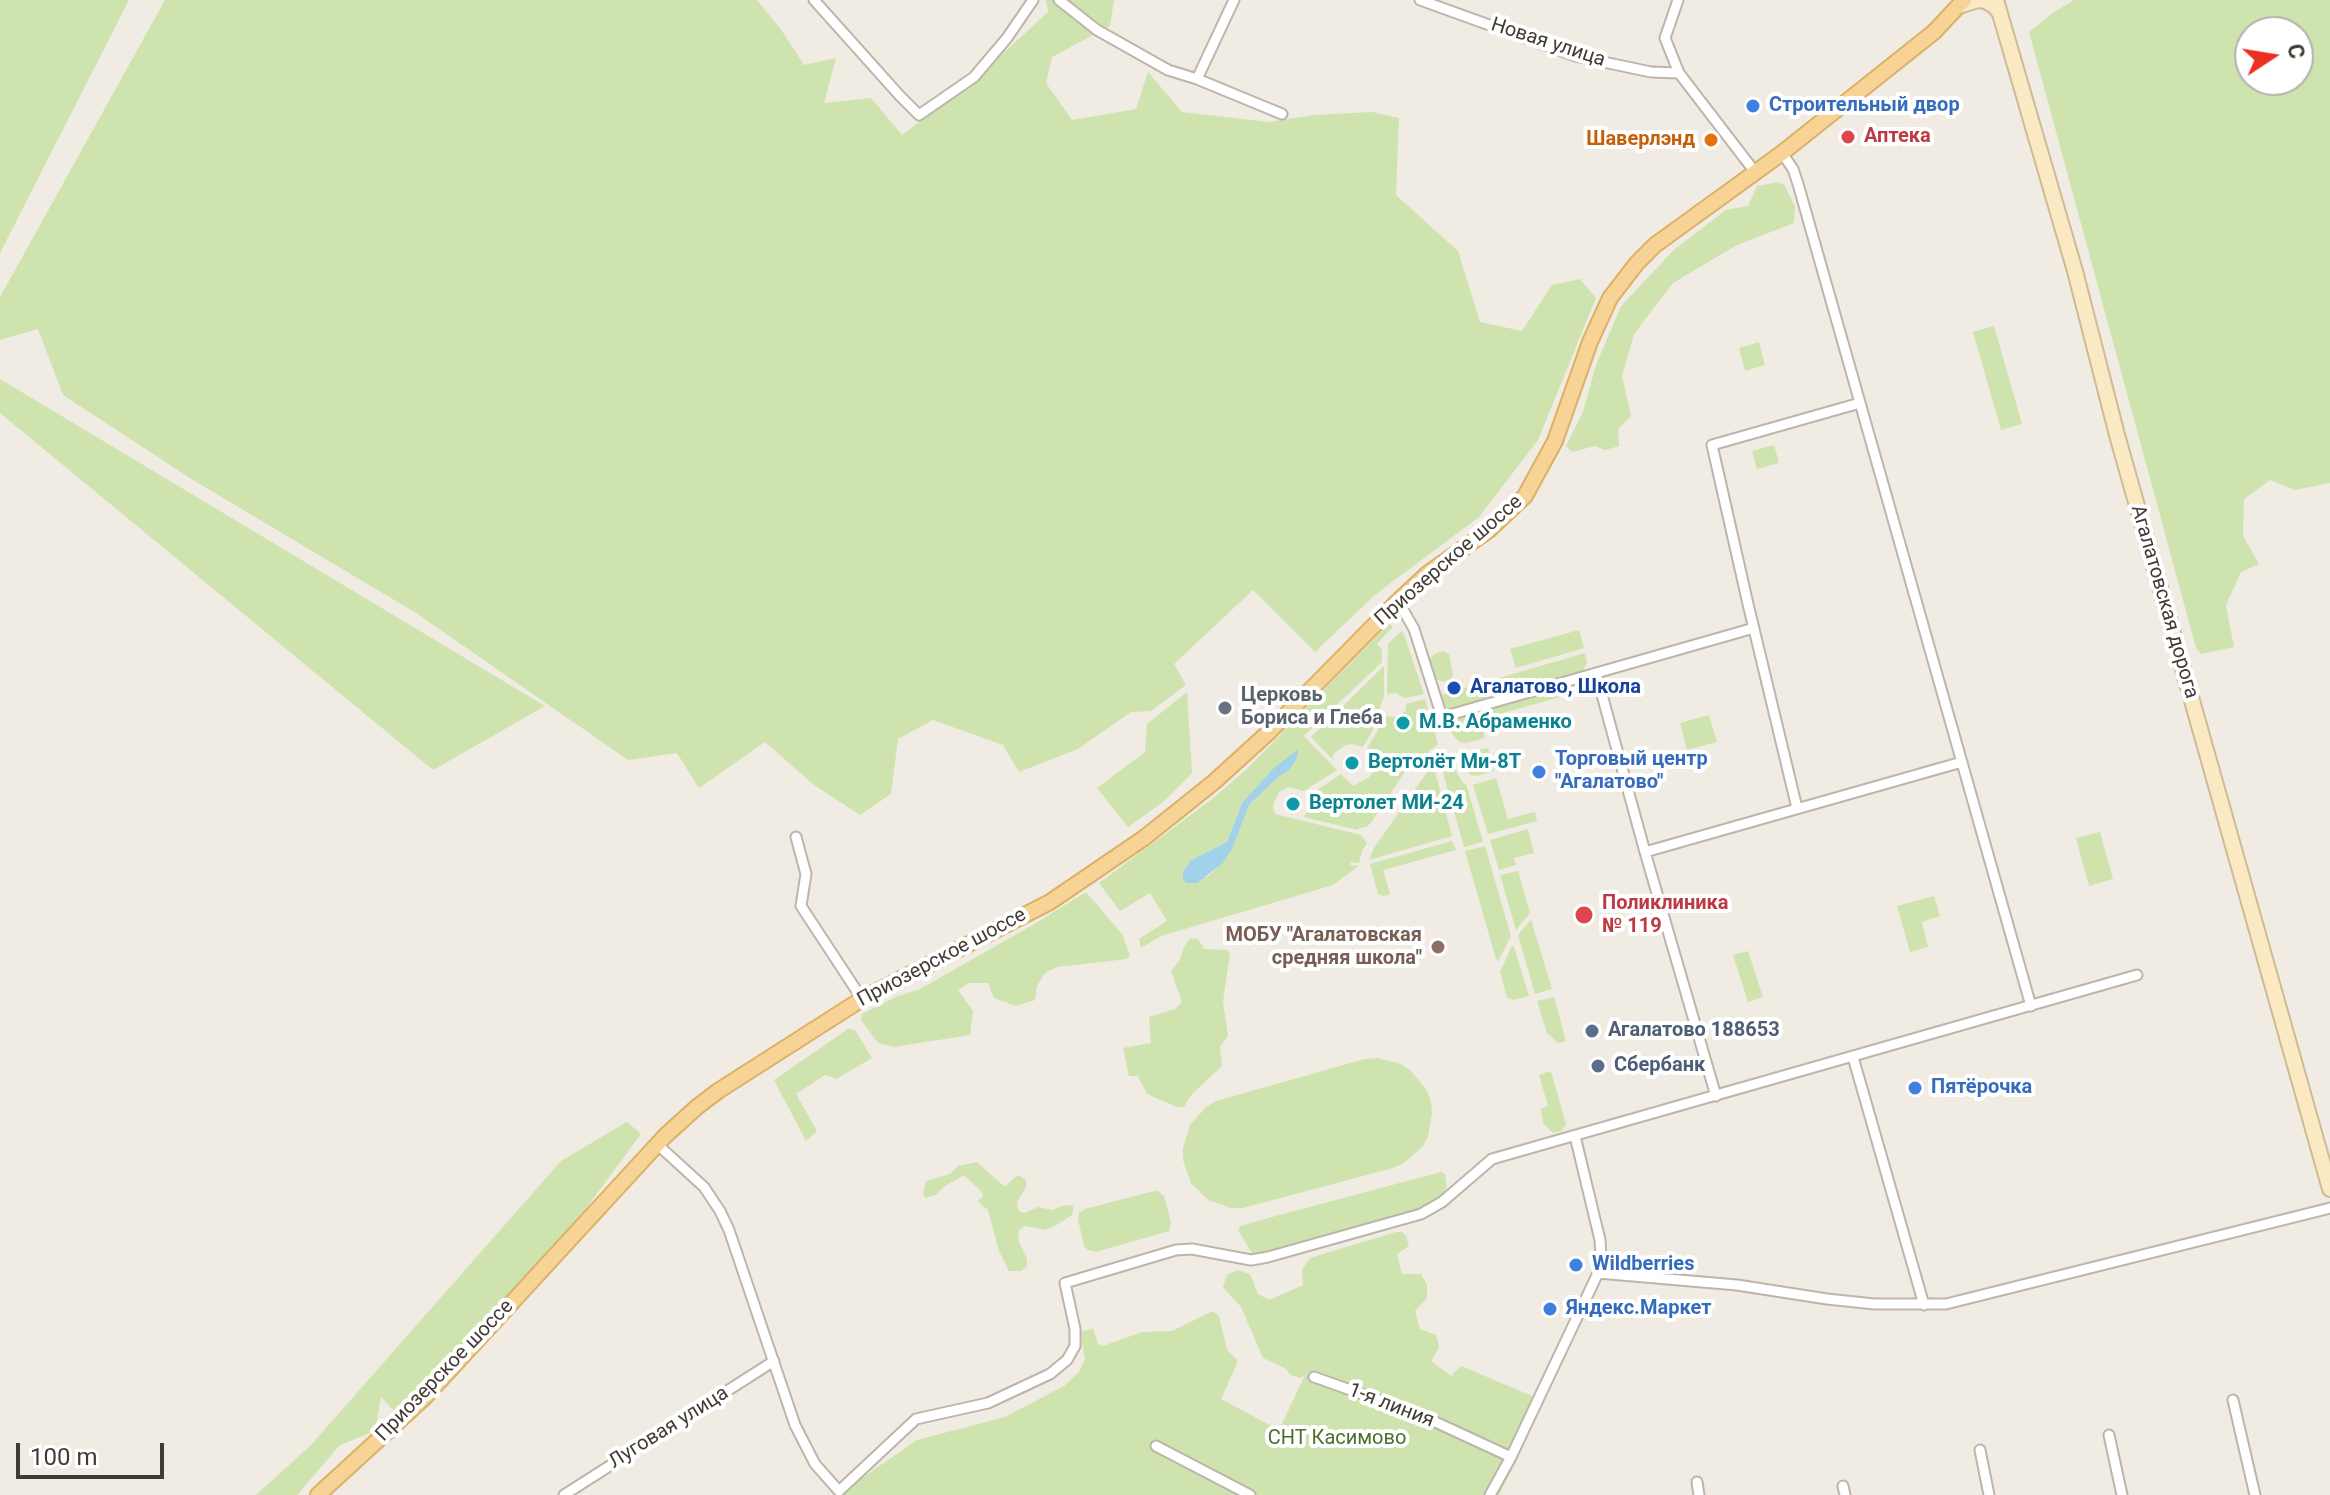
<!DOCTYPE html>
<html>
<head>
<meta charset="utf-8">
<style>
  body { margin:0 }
  #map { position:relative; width:2330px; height:1495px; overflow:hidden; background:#f0ebe3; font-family:Roboto,sans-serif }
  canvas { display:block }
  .north { position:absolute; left:2234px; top:16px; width:80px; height:80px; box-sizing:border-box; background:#fff; border:2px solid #b3b1ae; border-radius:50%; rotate:78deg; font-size:22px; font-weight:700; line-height:32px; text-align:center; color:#423b34 }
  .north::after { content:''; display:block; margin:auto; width:28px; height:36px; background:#ec2f1f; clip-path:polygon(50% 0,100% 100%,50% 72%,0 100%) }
  .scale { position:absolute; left:16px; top:1443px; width:148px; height:36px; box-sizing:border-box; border:4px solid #423b34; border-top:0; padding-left:10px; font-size:24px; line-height:28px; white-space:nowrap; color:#423b34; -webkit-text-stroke:6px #fff; paint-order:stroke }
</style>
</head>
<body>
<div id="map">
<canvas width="2330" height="1495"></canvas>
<div class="north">С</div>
<div class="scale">100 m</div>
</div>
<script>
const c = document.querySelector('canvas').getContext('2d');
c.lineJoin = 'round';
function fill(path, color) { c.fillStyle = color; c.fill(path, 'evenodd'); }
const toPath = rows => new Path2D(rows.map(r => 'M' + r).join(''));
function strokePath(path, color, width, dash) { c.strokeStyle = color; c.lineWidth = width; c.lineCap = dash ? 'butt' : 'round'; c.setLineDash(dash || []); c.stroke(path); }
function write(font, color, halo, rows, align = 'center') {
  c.font = font + ' Roboto,sans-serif'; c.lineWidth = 8; c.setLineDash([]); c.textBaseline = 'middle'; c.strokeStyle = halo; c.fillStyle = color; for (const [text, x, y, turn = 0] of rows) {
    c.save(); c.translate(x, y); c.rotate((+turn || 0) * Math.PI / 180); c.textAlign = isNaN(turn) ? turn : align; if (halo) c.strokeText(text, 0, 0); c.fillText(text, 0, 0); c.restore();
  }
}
fill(toPath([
  [0,0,129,0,0,253],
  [165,0,757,0,782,31,804,65,836,58,824,103,871,98,902,135,972,82,1048,12,1046,0,1114,0,1110,26,1052,57,1046,83,1072,120,1136,109,1148,72,1182,112,1268,122,1314,115,1372,112,1399,118,1396,195,1458,251,1480,322,1522,331,1552,285,1580,279,1596,298,1538,440,1479,517,1376,594,1315,652,1253,590,1174,664,1186,685,1151,711,1131,712,1078,749,1019,772,1003,745,933,720,898,739,891,794,860,815,814,785,765,742,699,788,677,753,628,760,416,613,193,480,63,395,38,329,0,340,0,297],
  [2074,0,2330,0,2330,483,2295,490,2270,480,2244,499,2243,536,2259,564,2241,572,2226,605,2234,647,2201,654,2196,648,2029,32,2054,12],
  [2250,32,2298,32,2298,80,2250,80],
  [1779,182,1785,186,1795,207,1794,223,1737,245,1673,283,1634,334,1622,376,1631,416,1618,429,1619,446,1605,450,1595,446,1572,452,1566,446,1583,412,1596,365,1621,306,1675,249,1726,210,1748,206,1757,186],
  [1994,326,2022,424,2001,430,1973,332],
  [1759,342,1765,365,1745,371,1739,348],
  [0,379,545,706,433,770,0,413],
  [1774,445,1779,463,1757,469,1752,451],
  [1389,623,1393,627,1377,644,1382,649,1382,662,1304,736,1337,770,1304,791,1289,787,1279,792,1273,805,1275,814,1361,835,1367,843,1362,851,1359,863,1351,862,1350,865,1359,866,1333,885,1161,936,1141,948,1139,939,1167,921,1150,893,1120,911,1099,883,1211,800,1248,768],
  [1296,760,1290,769,1276,779,1249,805,1233,847,1216,869,1207,877,1183,871,1191,860,1227,842,1242,803],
  [1579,630,1584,648,1516,668,1510,649],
  [1401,631,1404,634,1424,694,1405,698,1396,693,1387,694,1388,644],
  [1443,651,1449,654,1453,675,1451,679,1442,682,1435,678,1429,661,1434,654],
  [1585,653,1587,663,1582,672,1457,709,1447,708,1444,704,1441,695],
  [1384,666,1384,696,1380,707,1383,713,1363,747,1352,744,1346,745,1334,753,1332,759,1311,737],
  [1569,686,1571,694,1481,719,1485,738,1466,743,1460,742,1452,734,1451,727,1454,722,1460,716],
  [1187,692,1192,773,1163,802,1128,827,1097,788,1145,752,1147,724],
  [1425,699,1438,744,1429,751,1423,761,1414,758,1370,824,1366,827,1359,828,1358,830,1303,817,1309,810,1308,796,1341,774,1353,786,1368,778,1372,774,1374,766,1371,755,1366,750,1386,716,1399,717,1406,710,1406,704],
  [1709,715,1717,742,1687,750,1680,723],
  [1488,748,1494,771,1476,776,1470,775,1463,763,1464,757,1468,753],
  [1446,762,1454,767,1462,782,1466,784,1483,842,1464,847,1442,769],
  [1430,768,1434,768,1452,836,1369,860,1374,848],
  [1496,778,1508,819,1535,812,1537,821,1488,834,1473,785],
  [1528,829,1534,853,1514,858,1516,865,1499,870,1490,840],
  [2100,832,2113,879,2089,886,2076,838],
  [1452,841,1456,850,1383,870,1390,894,1384,896,1378,894,1370,864],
  [1485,846,1511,936,1498,961,1496,959,1465,851],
  [1518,871,1530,913,1516,930,1500,875],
  [1086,892,1122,934,1130,955,1127,959,1057,967,1045,973,1037,986,1035,1000,1016,1006,994,998,988,983,969,983,958,990,973,1011,970,1035,894,1047,878,1043,861,1020,862,1014,896,997,920,989,1031,926],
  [1934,896,1940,916,1922,922,1928,947,1910,952,1897,906],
  [1531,920,1552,989,1535,994,1518,935],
  [1190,938,1198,939,1204,949,1227,950,1230,953,1223,1002,1228,1036,1220,1047,1222,1066,1192,1094,1184,1107,1177,1107,1147,1094,1138,1076,1129,1076,1123,1048,1151,1043,1149,1017,1175,1009,1182,1002,1171,971,1180,960,1183,949],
  [1512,946,1514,947,1529,996,1513,1000,1507,997,1500,972],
  [1748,951,1763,997,1748,1002,1733,955],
  [1554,997,1566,1041,1563,1042,1558,1043,1547,1033,1537,1001],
  [848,1029,855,1030,872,1058,836,1079,825,1075,796,1094,817,1131,806,1141,774,1080],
  [1378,1058,1401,1064,1411,1071,1426,1089,1431,1101,1432,1113,1428,1137,1422,1147,1404,1163,1393,1168,1243,1208,1231,1208,1208,1200,1191,1183,1183,1160,1183,1148,1190,1125,1206,1107,1216,1101,1365,1059],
  [1551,1071,1566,1124,1562,1131,1553,1133,1543,1123,1541,1109,1548,1106,1539,1075],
  [627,1122,641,1134,567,1234,397,1414,381,1397,375,1431,340,1445,297,1495,256,1495,311,1445,561,1161],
  [977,1162,1005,1187,1016,1176,1020,1176,1026,1180,1026,1187,1017,1202,1018,1210,1021,1212,1025,1213,1038,1207,1052,1210,1062,1206,1074,1205,1072,1215,1055,1226,1045,1230,1025,1226,1019,1230,1018,1239,1027,1259,1027,1266,1021,1271,1009,1271,999,1251,988,1210,979,1203,978,1200,982,1198,983,1194,981,1191,964,1175,945,1186,936,1195,926,1198,923,1195,926,1181,950,1174,958,1166],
  [1441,1172,1445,1174,1447,1188,1439,1198,1426,1208,1267,1254,1253,1255,1238,1230,1241,1226,1272,1217],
  [1154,1191,1158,1191,1164,1196,1171,1223,1169,1231,1096,1252,1088,1250,1084,1246,1078,1219,1079,1213,1085,1209],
  [1396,1232,1402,1232,1406,1236,1409,1246,1397,1254,1402,1274,1421,1274,1427,1285,1427,1298,1415,1311,1420,1329,1436,1335,1439,1347,1431,1361,1451,1376,1461,1366,1537,1398,1508,1450,1519,1456,1499,1495,843,1495,846,1489,917,1440,1005,1417,1064,1386,1079,1372,1085,1359,1081,1336,1082,1331,1093,1329,1098,1344,1103,1346,1142,1332,1172,1331,1213,1311,1219,1316,1227,1350,1238,1361,1221,1399,1279,1430,1305,1375,1300,1378,1291,1375,1286,1369,1263,1358,1241,1307,1223,1287,1227,1275,1237,1270,1250,1274,1258,1294,1269,1300,1303,1285,1302,1270,1310,1258]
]), '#cfe3ae');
fill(toPath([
  [1297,750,1298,751,1296,760,1290,769,1276,779,1249,805,1233,847,1223,863,1197,883,1187,883,1183,880,1183,871,1191,860,1227,842,1242,803,1273,769]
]), '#a2d2ea');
const street = toPath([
  [814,0,900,96,919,115,974,77,1007,38,1033,0],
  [1059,0,1097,30,1168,70,1197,79,1282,114],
  [1420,0,1575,56,1651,72,1679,73],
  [1678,0,1665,38,1679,73,1755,172],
  [1197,79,1234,0],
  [1782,153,1793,169,1798,184,2031,1006],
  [1398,601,1414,629,1442,717,1754,628],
  [1596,673,1645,852,1716,1096],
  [1797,808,1748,604,1712,445,1860,403],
  [796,837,806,874,801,906,862,999],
  [1645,852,1962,762],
  [1853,1057,1924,1305],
  [658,1145,704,1187,720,1211,729,1230,795,1425,815,1464,839,1491],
  [1598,1273,1737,1285,1827,1299,1874,1304,1946,1304,2330,1208],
  [1314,1377,1418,1414,1511,1457],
  [2233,1400,2255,1495],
  [2109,1435,2122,1495],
  [1156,1446,1250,1495],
  [1980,1450,1989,1495],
  [1697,1482,1699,1495],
  [1843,1486,1845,1495],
  [839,1491,916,1419,988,1403,1050,1374,1067,1360,1075,1346,1075,1329,1065,1283,1176,1250,1192,1249,1251,1260,1268,1257,1421,1214,1442,1202,1492,1159,2137,975],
  [564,1495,774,1361],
  [1490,1495,1511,1457,1598,1273,1601,1257,1600,1240,1575,1136]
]);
const secondary = toPath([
  [1996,0,2075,271,2117,435,2330,1189],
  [1959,6,1978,0,1986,1,1994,6,1999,12]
]);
const primary = toPath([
  [318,1495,426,1396,665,1136,697,1107,718,1091,862,999,1050,902,1144,838,1214,782,1270,731,1398,601,1427,574,1489,530,1525,496,1555,441,1590,342,1610,298,1637,263,1655,245,1782,153,1934,32,1964,0]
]);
strokePath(street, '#beb5aa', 13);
strokePath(secondary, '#cebb96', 18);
strokePath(primary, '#dbb067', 18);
strokePath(street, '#fff', 9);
strokePath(secondary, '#fbe9c3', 14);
strokePath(primary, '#f7d495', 14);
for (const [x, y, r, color] of [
  [1753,106,8,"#3f7fe0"],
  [1848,137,8,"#e0444e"],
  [1711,140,8,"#e8710a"],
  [1454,688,8,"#1a4fb4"],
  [1225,708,8,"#6b7280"],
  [1403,723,8,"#0f9aa8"],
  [1352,763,8,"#0f9aa8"],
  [1539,772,8,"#3f7fe0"],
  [1293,804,8,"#0f9aa8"],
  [1584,915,10,"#e0444e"],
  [1438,947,8,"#8d6e63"],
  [1592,1031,8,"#5c6f8a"],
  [1598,1066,8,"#5c6f8a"],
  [1915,1088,8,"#3f7fe0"],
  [1576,1265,8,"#3f7fe0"],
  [1550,1309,8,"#3f7fe0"]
]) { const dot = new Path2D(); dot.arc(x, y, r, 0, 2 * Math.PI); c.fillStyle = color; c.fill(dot); strokePath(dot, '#fff', 3); }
write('20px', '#423b34', '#fff', [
  ["Новая улица",1548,43,18],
  ["Приозерское шоссе",1449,561,-41],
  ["Агалатовская дорога",2164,602,74],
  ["Приозерское шоссе",942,958,-28],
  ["Приозерское шоссе",445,1371,-46],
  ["1-я линия",1391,1406,21],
  ["Луговая улица",669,1428,-32]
]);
write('bold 20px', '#366cbe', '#fff', [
  ["Строительный двор",1769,106],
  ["Торговый центр",1555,760],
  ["\"Агалатово\"",1555,783],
  ["Пятёрочка",1931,1088],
  ["Wildberries",1592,1265],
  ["Яндекс.Маркет",1566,1309]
], 'left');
write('bold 20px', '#be3a42', '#fff', [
  ["Аптека",1864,137],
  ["Поликлиника",1602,904],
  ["№ 119",1602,927]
], 'left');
write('bold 20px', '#c56008', '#fff', [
  ["Шаверлэнд",1695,140]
], 'right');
write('bold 20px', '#164399', '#fff', [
  ["Агалатово, Школа",1470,688]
], 'left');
write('bold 20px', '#5b616d', '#fff', [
  ["Церковь",1241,696],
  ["Бориса и Глеба",1241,719]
], 'left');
write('bold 20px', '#0d838f', '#fff', [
  ["М.В. Абраменко",1419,723],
  ["Вертолёт Ми-8Т",1368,763],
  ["Вертолет МИ-24",1309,804]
], 'left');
write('bold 20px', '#785e54', '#fff', [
  ["МОБУ \"Агалатовская",1422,936],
  ["средняя школа\"",1422,959]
], 'right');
write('bold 20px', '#4e5e75', '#fff', [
  ["Агалатово 188653",1608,1031],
  ["Сбербанк",1614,1066]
], 'left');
write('20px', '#4a6f2c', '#fff', [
  ["СНТ Касимово",1337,1439]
]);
</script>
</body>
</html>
